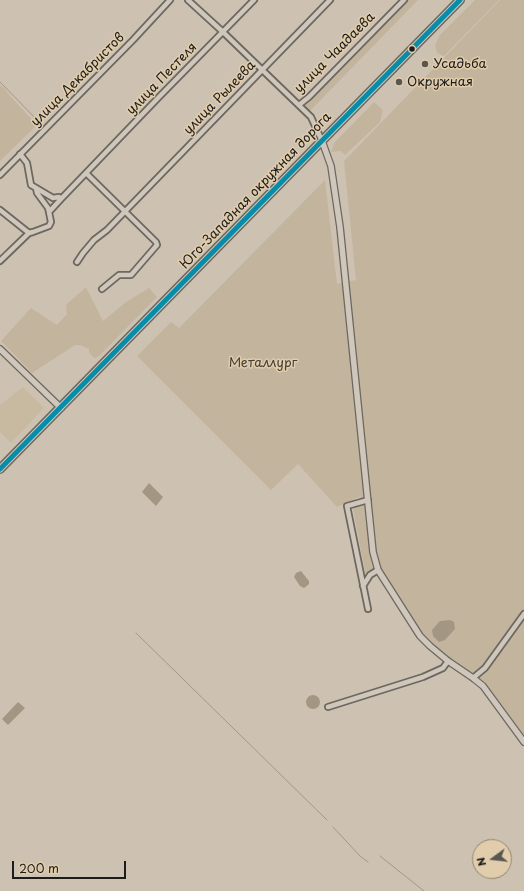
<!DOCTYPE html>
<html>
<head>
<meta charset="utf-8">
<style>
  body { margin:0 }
  #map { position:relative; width:524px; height:891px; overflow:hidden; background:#cdc2b1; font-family:"Playpen Sans",sans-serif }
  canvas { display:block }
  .north { position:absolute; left:472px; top:839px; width:40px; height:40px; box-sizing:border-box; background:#e1ccab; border:1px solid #928672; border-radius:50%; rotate:255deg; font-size:11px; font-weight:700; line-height:16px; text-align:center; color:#1c1c1c }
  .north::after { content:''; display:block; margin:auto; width:14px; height:18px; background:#5a5650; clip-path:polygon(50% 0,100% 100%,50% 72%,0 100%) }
  .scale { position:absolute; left:12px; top:861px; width:114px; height:18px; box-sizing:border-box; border:2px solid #1c1c1c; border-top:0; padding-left:5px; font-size:12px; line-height:14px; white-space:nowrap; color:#1c1c1c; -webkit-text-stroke:3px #e1ccab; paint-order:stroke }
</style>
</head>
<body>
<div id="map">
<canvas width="524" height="891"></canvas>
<div class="north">N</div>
<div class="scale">200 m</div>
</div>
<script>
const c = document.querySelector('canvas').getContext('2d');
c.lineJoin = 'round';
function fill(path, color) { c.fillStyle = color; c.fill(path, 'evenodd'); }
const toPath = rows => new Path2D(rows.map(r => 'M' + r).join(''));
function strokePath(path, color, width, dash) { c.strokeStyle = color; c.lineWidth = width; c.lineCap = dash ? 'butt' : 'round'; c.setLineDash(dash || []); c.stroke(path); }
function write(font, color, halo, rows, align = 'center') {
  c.font = font + ' "Playpen Sans",sans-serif'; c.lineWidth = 3; c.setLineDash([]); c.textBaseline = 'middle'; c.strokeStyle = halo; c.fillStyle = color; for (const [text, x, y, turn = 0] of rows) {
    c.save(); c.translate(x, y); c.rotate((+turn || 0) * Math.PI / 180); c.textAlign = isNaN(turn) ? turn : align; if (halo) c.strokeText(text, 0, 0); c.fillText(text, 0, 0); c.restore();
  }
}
fill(toPath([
  [23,387,44,408,11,443,0,432,0,405]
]), '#c8b9a1');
fill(toPath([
  [407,0,418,0,309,112,303,107],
  [475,0,499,0,444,56,437,53,435,45,440,35],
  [500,0,524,0,524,742,489,694,430,646,378,570,370,575,367,583,353,508,361,496,337,507,298,464,271,490,137,356,171,322,179,328,325,180,337,284,356,280,344,161],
  [0,85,5,89,10,96,37,125,0,161],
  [374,102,383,110,380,122,345,155,341,151,331,152,334,143],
  [86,287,103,321,126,302,149,288,157,297,99,356,95,358,93,357,89,352,89,349,80,345,75,345,32,373,1,341,31,308,57,325,67,314,66,305]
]), '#c3b49e');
fill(toPath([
  [149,483,163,497,156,506,142,492],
  [301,571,309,581,309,584,304,588,300,586,294,577,296,573],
  [450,620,454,622,455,629,445,640,439,642,433,636,432,630,440,621],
  '306 702a7 7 0 1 1 14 0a7 7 0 1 1-14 0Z',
  [18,702,25,708,8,725,2,719]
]), '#a39784');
strokePath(toPath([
  [0,82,42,125],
  [136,633,327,820],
  [333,827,360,856,368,862],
  [380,856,424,891]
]), '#a39784', 1);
const minor = toPath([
  [188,0,223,32,311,117,322,141],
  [299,105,309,97,404,0],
  [20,154,27,163,31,185,53,198,59,197,61,199,158,98,254,0],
  [86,173,156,242,157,245,131,275,119,275,102,289],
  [0,175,133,40,170,0],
  [36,188,37,193,48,208,49,212],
  [0,210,29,233,33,232,49,226,51,222,49,212,61,199],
  [0,261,29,233],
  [77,262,83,253,94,240,107,230,330,0],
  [363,586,370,575,378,570],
  [368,609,347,506,368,500],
  [473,678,485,668,524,614],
  [328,707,423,677,443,668,448,661]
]);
const tertiary = toPath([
  [322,141,331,166,340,227,373,552,378,570,420,636,430,646,448,661,473,678,483,686,524,742],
  [0,349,61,408]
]);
const trunk = toPath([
  [0,469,460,0]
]);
strokePath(minor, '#6c675f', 8);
strokePath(tertiary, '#6c675f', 8);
strokePath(trunk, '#6c675f', 10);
strokePath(minor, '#cfc7bb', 4.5);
strokePath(tertiary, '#cfc7bb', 5.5);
strokePath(trunk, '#cfc7bb', 7);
strokePath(toPath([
  [0,469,460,0]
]), '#068daa', 5);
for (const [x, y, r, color] of [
  [412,49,3.5,"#1c1c1c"],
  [425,64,4,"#5a5650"],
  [399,82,4,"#5a5650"]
]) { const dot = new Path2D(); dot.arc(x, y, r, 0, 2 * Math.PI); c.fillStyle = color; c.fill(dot); strokePath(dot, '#e1ccab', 1.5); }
write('13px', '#1c1c1c', '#e1ccab', [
  ["улица Чаадаева",335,53,-45],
  ["улица Пестеля",162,79,-46],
  ["улица Декабристов",78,80,-45],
  ["улица Рылеева",220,98,-46],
  ["Юго-Западная окружная дорога",256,191,-46]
]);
write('13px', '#1c1c1c', '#e1ccab', [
  ["Усадьба",433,64],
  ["Окружная",407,82]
], 'left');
write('13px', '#443f38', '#e1ccab', [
  ["Металлург",263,363]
]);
</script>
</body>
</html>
